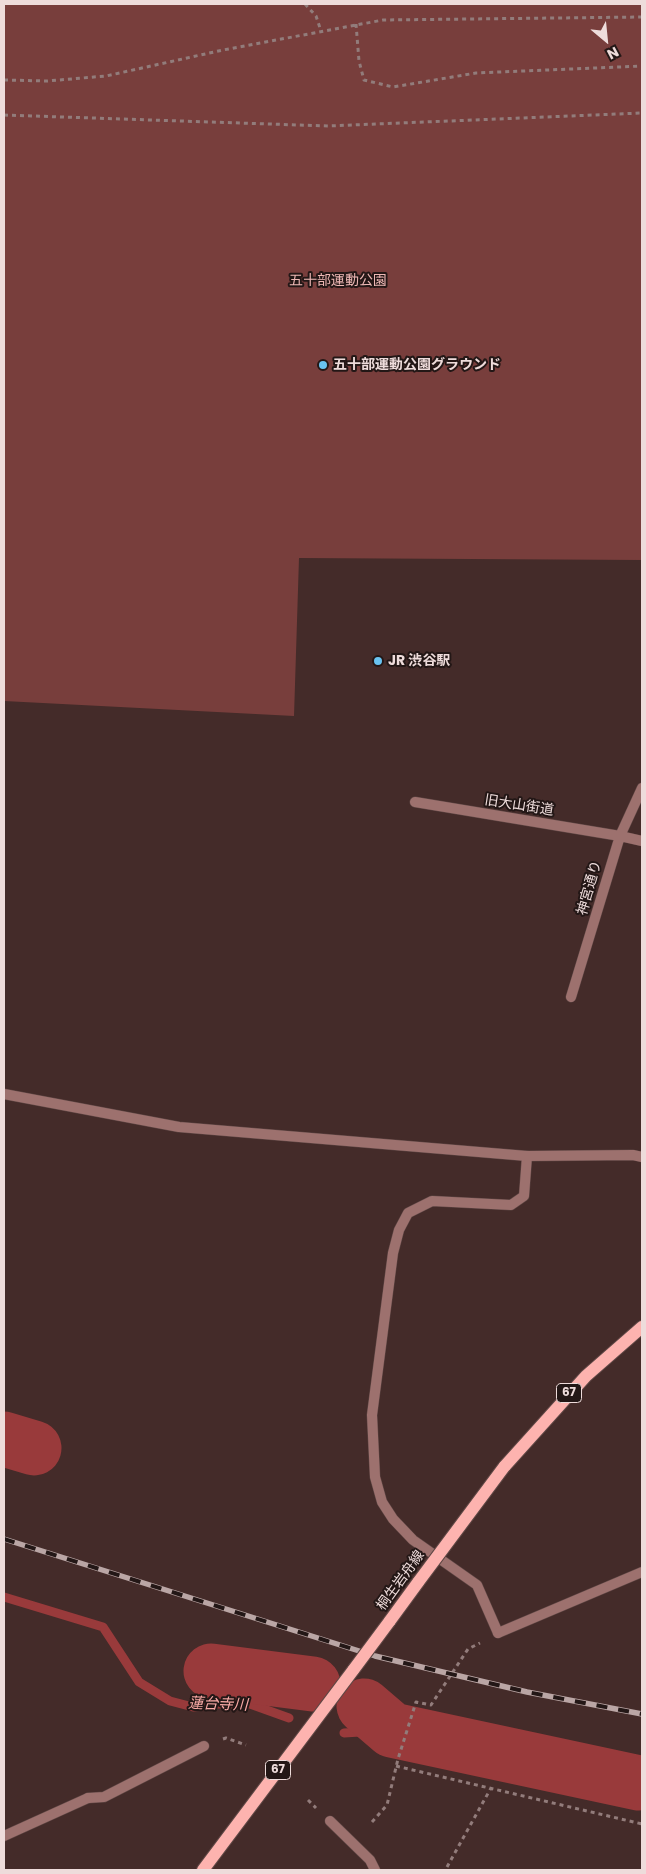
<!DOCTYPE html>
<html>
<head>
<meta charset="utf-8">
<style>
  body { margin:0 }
  #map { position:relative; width:646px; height:1874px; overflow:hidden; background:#442b29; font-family:Poppins,sans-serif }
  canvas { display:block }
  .frame { position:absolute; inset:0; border:5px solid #eedcdb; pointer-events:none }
  .north { position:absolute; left:581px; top:15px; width:50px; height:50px; -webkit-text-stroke:4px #231716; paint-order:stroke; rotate:152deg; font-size:14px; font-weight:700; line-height:20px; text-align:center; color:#eedcdb }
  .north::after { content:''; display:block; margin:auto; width:18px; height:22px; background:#eedcdb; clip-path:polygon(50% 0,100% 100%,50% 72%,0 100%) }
</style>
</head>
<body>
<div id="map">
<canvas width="646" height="1874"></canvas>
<div class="frame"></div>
<div class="north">N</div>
</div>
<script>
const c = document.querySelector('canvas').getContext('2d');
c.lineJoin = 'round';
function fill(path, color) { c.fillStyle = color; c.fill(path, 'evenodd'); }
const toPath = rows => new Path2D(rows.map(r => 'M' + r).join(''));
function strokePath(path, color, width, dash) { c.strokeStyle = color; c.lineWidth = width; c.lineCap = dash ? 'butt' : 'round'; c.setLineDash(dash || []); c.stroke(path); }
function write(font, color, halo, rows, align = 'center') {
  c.font = font + ' Poppins,"Noto Sans JP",sans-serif'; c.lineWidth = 4; c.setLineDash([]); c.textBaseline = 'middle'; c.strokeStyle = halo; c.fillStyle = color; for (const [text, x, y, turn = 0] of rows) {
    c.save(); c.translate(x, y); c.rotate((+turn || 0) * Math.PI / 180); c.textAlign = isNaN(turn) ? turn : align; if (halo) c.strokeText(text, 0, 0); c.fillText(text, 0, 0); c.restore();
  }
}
fill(toPath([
  [4,4,642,4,642,560,299,558,294,716,4,701]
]), '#783e3c');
strokePath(toPath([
  [4,1597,103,1627,139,1682,170,1701,193,1707,217,1704,250,1704,289,1718],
  [344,1733,392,1730],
  [639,1783,642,1785]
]), '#993a3b', 9);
strokePath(toPath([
  [4,1439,34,1448],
  [211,1671,313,1684],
  [364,1706,392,1730,639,1783]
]), '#993a3b', 55);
const service = toPath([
  [415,802,620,836,642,841],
  [571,997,620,836,642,788],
  [498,1633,477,1585,413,1540,393,1519,382,1502,375,1477,372,1415,393,1253,399,1230,408,1213,432,1201,511,1205,524,1196,527,1156],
  [88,1798,104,1797,204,1746],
  [330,1821,370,1860,375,1870]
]);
const minor = toPath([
  [498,1633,642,1572],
  [4,1836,88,1798]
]);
const tertiary = toPath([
  [4,1094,179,1127,527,1156,633,1155,642,1157]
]);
const primary = toPath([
  [504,1467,586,1376,642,1327],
  [389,1622,419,1581],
  [203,1870,354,1669]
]);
strokePath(service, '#5f4745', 11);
strokePath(minor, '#5f4745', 11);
strokePath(tertiary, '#5f4745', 11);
strokePath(primary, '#5f4745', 14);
strokePath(toPath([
  [305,4,316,16,321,31],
  [356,24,359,61,364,80,393,87,476,73,642,66],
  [4,80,47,81,106,76,223,50,383,20,642,17],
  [4,115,328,126,642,113],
  [223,1739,226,1738,246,1745],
  [396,1766,642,1824],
  [308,1800,316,1808],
  [372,1822,387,1805,398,1759,416,1702,431,1705,468,1649,480,1643],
  [447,1867,491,1788]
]), '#927c7b', 3, [4, 4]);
strokePath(service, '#9d716e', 10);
strokePath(minor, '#9d716e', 10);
strokePath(tertiary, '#9d716e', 10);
strokePath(primary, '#fdb3af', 12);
const rail = toPath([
  [4,1539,375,1656,527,1692,642,1714]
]);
strokePath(rail, '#baa6a5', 5.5);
strokePath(rail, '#231716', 4, [11]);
const primaryBridge = toPath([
  [419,1581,504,1467],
  [354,1669,389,1622]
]);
strokePath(primaryBridge, '#5f4745', 14, []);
strokePath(primaryBridge, '#fdb3af', 12);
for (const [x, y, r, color] of [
  [323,365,5,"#69c3f1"],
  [378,661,5,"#69c3f1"]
]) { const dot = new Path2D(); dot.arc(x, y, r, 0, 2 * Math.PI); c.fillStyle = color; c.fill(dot); strokePath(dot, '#231716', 2); }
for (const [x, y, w] of [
  [569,1393,25],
  [278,1770,25]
]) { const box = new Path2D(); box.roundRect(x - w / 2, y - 9.5, w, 19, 4); c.fillStyle = '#231716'; c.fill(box); strokePath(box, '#eedcdb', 1); }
write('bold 12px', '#eedcdb', null, [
  ["67",569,1393],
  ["67",278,1770]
]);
write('14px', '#eeb8b5', '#231716', [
  ["五十部運動公園",338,281]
]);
write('bold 14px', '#eedcdb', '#231716', [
  ["五十部運動公園グラウンド",333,365],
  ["JR 渋谷駅",388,661]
], 'left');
write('14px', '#eedcdb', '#231716', [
  ["旧大山街道",519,806,9],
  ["神宮通り",590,888,-74],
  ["桐生岩舟線",401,1581,-54]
]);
write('italic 15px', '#f9aaa6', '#231716', [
  ["蓮台寺川",218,1705,2]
]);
</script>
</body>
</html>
